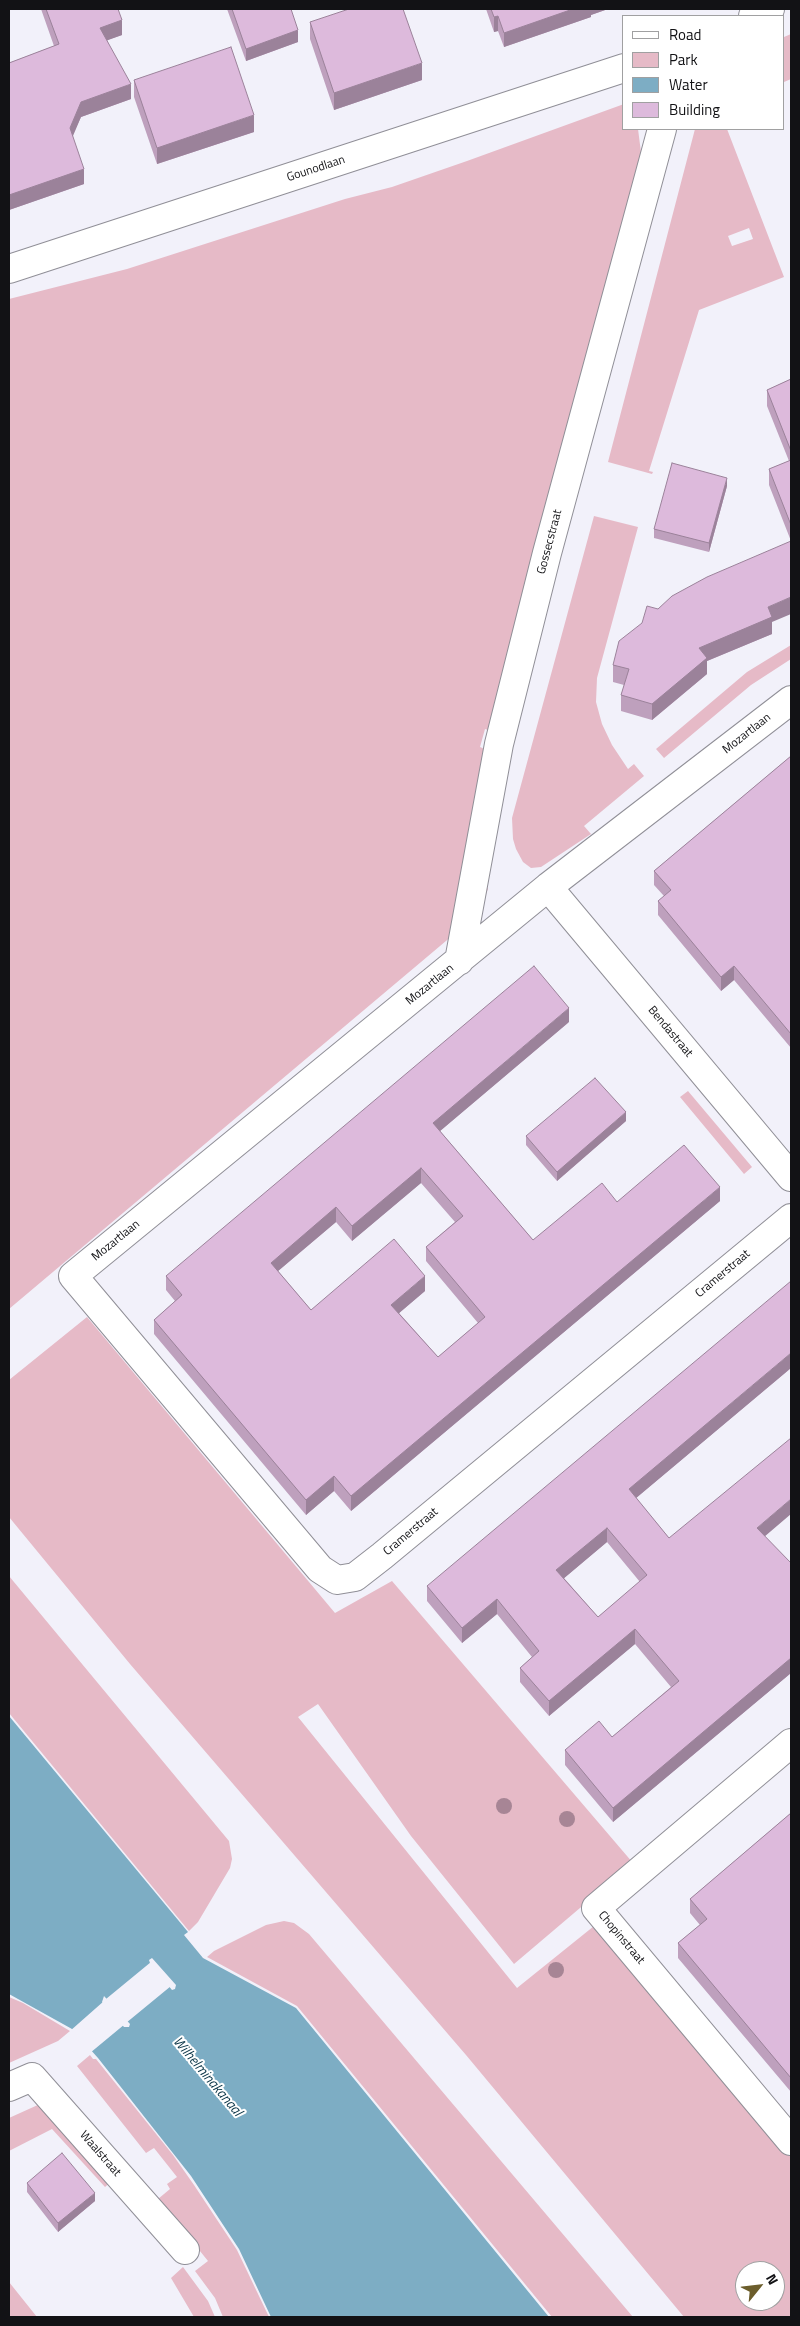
<!DOCTYPE html>
<html>
<head>
<meta charset="utf-8">
<style>
  body { margin:0 }
  #map { position:relative; width:800px; height:2326px; overflow:hidden; background:#f2f1fa; font-family:"Titillium Web",sans-serif }
  canvas { display:block }
  .frame { position:absolute; inset:0; border:10px solid #121215; pointer-events:none }
  .legend { position:absolute; left:622px; top:15px; width:162px; height:115px; box-sizing:border-box; background:#fff; border:1px solid #a0a0a1; margin:0; padding:6px 9px; list-style:none; font-size:15px; color:#121215 }
  .legend li { display:flex; align-items:center; gap:10px; height:25px }
  .legend b { width:25px; border:1px solid #a0a0a1 }
  .north { position:absolute; left:735px; top:2261px; width:50px; height:50px; box-sizing:border-box; background:#fff; border:1px solid #a0a0a1; border-radius:50%; rotate:61deg; font-size:14px; font-weight:700; line-height:20px; text-align:center; color:#121215 }
  .north::after { content:''; display:block; margin:auto; width:18px; height:22px; background:#6c5e2c; clip-path:polygon(50% 0,100% 100%,50% 72%,0 100%) }
</style>
</head>
<body>
<div id="map">
<canvas width="800" height="2326"></canvas>
<div class="frame"></div>
<ul class="legend">
<li><b style="height:6px;background:#fff"></b>Road</li>
<li><b style="height:14px;background:#e6bac7"></b>Park</li>
<li><b style="height:14px;background:#7dadc4"></b>Water</li>
<li><b style="height:14px;background:#ddbadc"></b>Building</li>
</ul>
<div class="north">N</div>
</div>
<script>
const c = document.querySelector('canvas').getContext('2d');
c.lineJoin = 'round';
function fill(path, color) { c.fillStyle = color; c.fill(path, 'evenodd'); }
const toPath = rows => new Path2D(rows.map(r => 'M' + r).join(''));
function strokePath(path, color, width, dash) { c.strokeStyle = color; c.lineWidth = width; c.lineCap = dash ? 'butt' : 'round'; c.setLineDash(dash || []); c.stroke(path); }
function write(font, color, halo, rows, align = 'center') {
  c.font = font + ' "Titillium Web",sans-serif'; c.lineWidth = 4; c.setLineDash([]); c.textBaseline = 'middle'; c.strokeStyle = halo; c.fillStyle = color; for (const [text, x, y, turn = 0] of rows) {
    c.save(); c.translate(x, y); c.rotate((+turn || 0) * Math.PI / 180); c.textAlign = isNaN(turn) ? turn : align; if (halo) c.strokeText(text, 0, 0); c.fillText(text, 0, 0); c.restore();
  }
}
fill(toPath([
  [791,34,791,79,784,82,784,37],
  [624,104,624,129,638,129,642,160,491,731,485,729,480,747,487,750,480,872,488,889,478,914,9,1309,9,299,127,269,345,199,392,187,467,161],
  [695,129,727,129,784,277,699,310,649,471,653,472,652,474,608,462],
  [749,228,753,239,732,246,728,236],
  [594,516,638,527,597,678,596,702,602,724,612,745,628,769,634,764,644,776,584,826,591,834,541,867,531,868,523,862,516,849,513,839,512,818],
  [791,645,791,659,751,685,664,758,656,749,747,672],
  [688,1091,752,1167,744,1174,680,1097],
  [87,1317,335,1613,392,1581,633,1863,514,1964,411,1836,318,1704,298,1717,517,1988,599,1922,791,2151,791,2317,684,2317,466,2055,130,1664,9,1517,9,1380],
  [745,2271,775,2271,775,2301,745,2301],
  [9,1576,229,1841,232,1859,230,1868,198,1922,189,1931,9,1713],
  [284,1921,294,1923,309,1934,633,2317,552,2317,297,2006,207,1957,214,1951,266,1925],
  [9,1997,23,2003,70,2031,58,2041,9,2063],
  [90,2055,93,2059,96,2059,173,2155,194,2185,237,2250,269,2317,223,2317,215,2298,195,2271,208,2261,158,2199,170,2189,167,2184,177,2177,154,2148,146,2153,77,2066],
  [40,2104,113,2180,105,2187,52,2129,9,2151,9,2118],
  [183,2267,208,2301,215,2317,194,2317,171,2278],
  [9,2282,37,2317,9,2317]
]), '#e6bac7');
fill(toPath([
  [9,1716,188,1932,184,1935,203,1958,296,2008,549,2317,271,2317,239,2249,191,2176,98,2058,72,2029,9,1994],
  [152,1958,176,1985,175,1989,172,1990,150,1963,149,1960],
  [104,1996,130,2024,129,2027,124,2027,102,2002]
]), '#7dadc4');
fill(toPath([
  [151,1962,171,1986,126,2023,106,1999],
  [104,2001,125,2024,90,2053,70,2031]
]), '#f2f1fa');
const street = toPath([
  [753,16,770,9],
  [9,269,624,68],
  [791,700,548,887,73,1276,320,1569,337,1580,355,1577,382,1556,791,1218],
  [548,887,791,1177],
  [459,961,499,744,547,553,662,129],
  [791,1743,596,1908,791,2141],
  [9,2087,32,2077,185,2250]
]);
strokePath(street, '#908f97', 30);
strokePath(street, '#fff', 28);
c.fillStyle = '#a78595';
for (const [x, y] of [
  [504,1806],
  [567,1819],
  [556,1970]
]) { c.beginPath(); c.arc(x, y, 8, 0, 2 * Math.PI); c.fill(); }
fill(toPath([
  [41,9,118,9,122,35,107,40,131,99,81,117,72,136,84,184,9,210,9,63,54,46],
  [227,9,291,9,298,42,246,61],
  [486,9,608,9,591,15,591,17,504,47,498,31,494,32],
  [310,22,422,80,334,110,310,39],
  [134,80,254,132,157,164,134,97],
  [791,379,791,541,769,485,769,469,789,461,767,406,767,390],
  [727,486,709,552,654,538,654,529],
  [658,609,772,622,772,634,707,661,707,674,652,720,621,711,621,695,624,685,613,682,613,665],
  [791,756,791,1048,734,980,721,991,658,915,658,901,664,896,654,885,654,871],
  [569,1022,440,1131,533,1240,617,1202,720,1201,351,1511,334,1491,306,1515,154,1334,154,1320,175,1301,166,1290,166,1276],
  [421,1183,455,1222,426,1247,426,1261,478,1323,438,1357,399,1313,425,1291,311,1310,278,1271,336,1222,352,1241],
  [626,1121,557,1181,526,1145,526,1136],
  [791,1368,636,1498,669,1538,764,1536,791,1563,791,1673,613,1822,565,1765,565,1750,612,1737,671,1687,635,1644,549,1716,520,1682,520,1668,532,1657,497,1614,462,1643,427,1601,427,1586],
  [607,1542,640,1582,598,1617,564,1578],
  [791,1813,791,2092,678,1958,678,1943,700,1925,690,1913,690,1899],
  [27,2183,95,2201,58,2232,27,2192]
]), '#bea0bd');
fill(toPath([
  [573,9,608,9,591,15,591,17,504,47,504,33],
  [498,16,498,31,494,32,494,17],
  [122,20,122,35,100,43,100,28],
  [298,30,298,42,246,61,246,49],
  [422,63,422,80,334,110,334,93],
  [131,84,131,99,81,117,70,143,70,128,81,102],
  [254,115,254,132,157,164,157,148],
  [84,169,84,184,9,210,9,195],
  [727,478,727,486,709,552,709,543],
  [791,597,791,614,772,622,772,634,707,661,707,674,652,720,652,704,699,648,768,607],
  [734,966,734,980,721,991,721,977],
  [569,1008,569,1022,433,1137,433,1123],
  [626,1112,626,1121,557,1181,557,1172],
  [421,1168,421,1183,352,1241,352,1226],
  [720,1187,720,1201,351,1511,351,1496],
  [336,1207,336,1222,271,1277,271,1263],
  [425,1276,425,1291,391,1320,391,1305],
  [791,1353,791,1368,629,1504,629,1489],
  [334,1476,334,1491,306,1515,306,1500],
  [791,1499,791,1514,757,1543,757,1528],
  [607,1528,607,1542,556,1585,556,1570],
  [497,1599,497,1614,462,1643,462,1628],
  [635,1629,635,1644,549,1716,549,1701],
  [791,1658,791,1673,613,1822,613,1808],
  [95,2193,95,2201,58,2232,58,2223]
]), '#9b829a');
const building = toPath([
  [46,9,118,9,122,20,100,28,131,84,81,102,70,128,84,169,9,195,9,63,59,44,46,9],
  [232,9,291,9,298,30,246,49,232,9],
  [349,9,403,9,422,63,334,93,310,22,349,9],
  [491,9,573,9,504,33,498,16,494,17,491,9],
  [231,47,254,115,157,148,134,80,231,47],
  [791,379,791,451,767,390,791,379],
  [791,460,791,525,769,469,791,460],
  [672,463,727,478,709,543,654,529,672,463],
  [791,541,791,597,768,607,772,617,699,648,707,658,652,704,621,695,629,669,613,665,619,641,642,623,647,606,658,609,672,596,707,577,791,541],
  [791,756,791,1034,734,966,721,977,658,901,671,890,654,871,791,756],
  [534,966,569,1008,433,1123,533,1240,602,1183,617,1202,684,1145,720,1187,351,1496,334,1476,306,1500,154,1320,182,1295,166,1276,534,966],
  [421,1168,463,1216,426,1247,485,1317,438,1357,391,1305,425,1276,394,1239,311,1310,271,1263,336,1207,352,1226,421,1168],
  [595,1078,626,1112,557,1172,526,1136,595,1078],
  [791,1281,791,1353,629,1489,669,1538,791,1438,791,1499,757,1528,791,1563,791,1658,613,1808,565,1750,599,1721,612,1737,679,1681,635,1629,549,1701,520,1668,539,1651,497,1599,462,1628,427,1586,791,1281],
  [607,1528,647,1575,598,1617,556,1570,607,1528],
  [791,1813,791,2078,678,1943,707,1919,690,1899,791,1813],
  [62,2153,95,2193,58,2223,27,2183,62,2153]
]);
fill(building, '#ddbadc');
strokePath(building, '#9b829a', 1);
write('12px', '#121215', '#fff', [
  ["Gounodlaan",316,169,-18],
  ["Gossecstraat",550,542,-75],
  ["Mozartlaan",747,734,-38],
  ["Mozartlaan",430,985,-39],
  ["Bendastraat",670,1032,50],
  ["Mozartlaan",116,1241,-39],
  ["Cramerstraat",723,1274,-40],
  ["Cramerstraat",411,1532,-40],
  ["Chopinstraat",621,1938,50],
  ["Waalstraat",100,2154,49]
]);
write('italic 14px', '#093446', '#fff', [
  ["Wilhelminakanaal",207,2077,50]
]);
</script>
</body>
</html>
